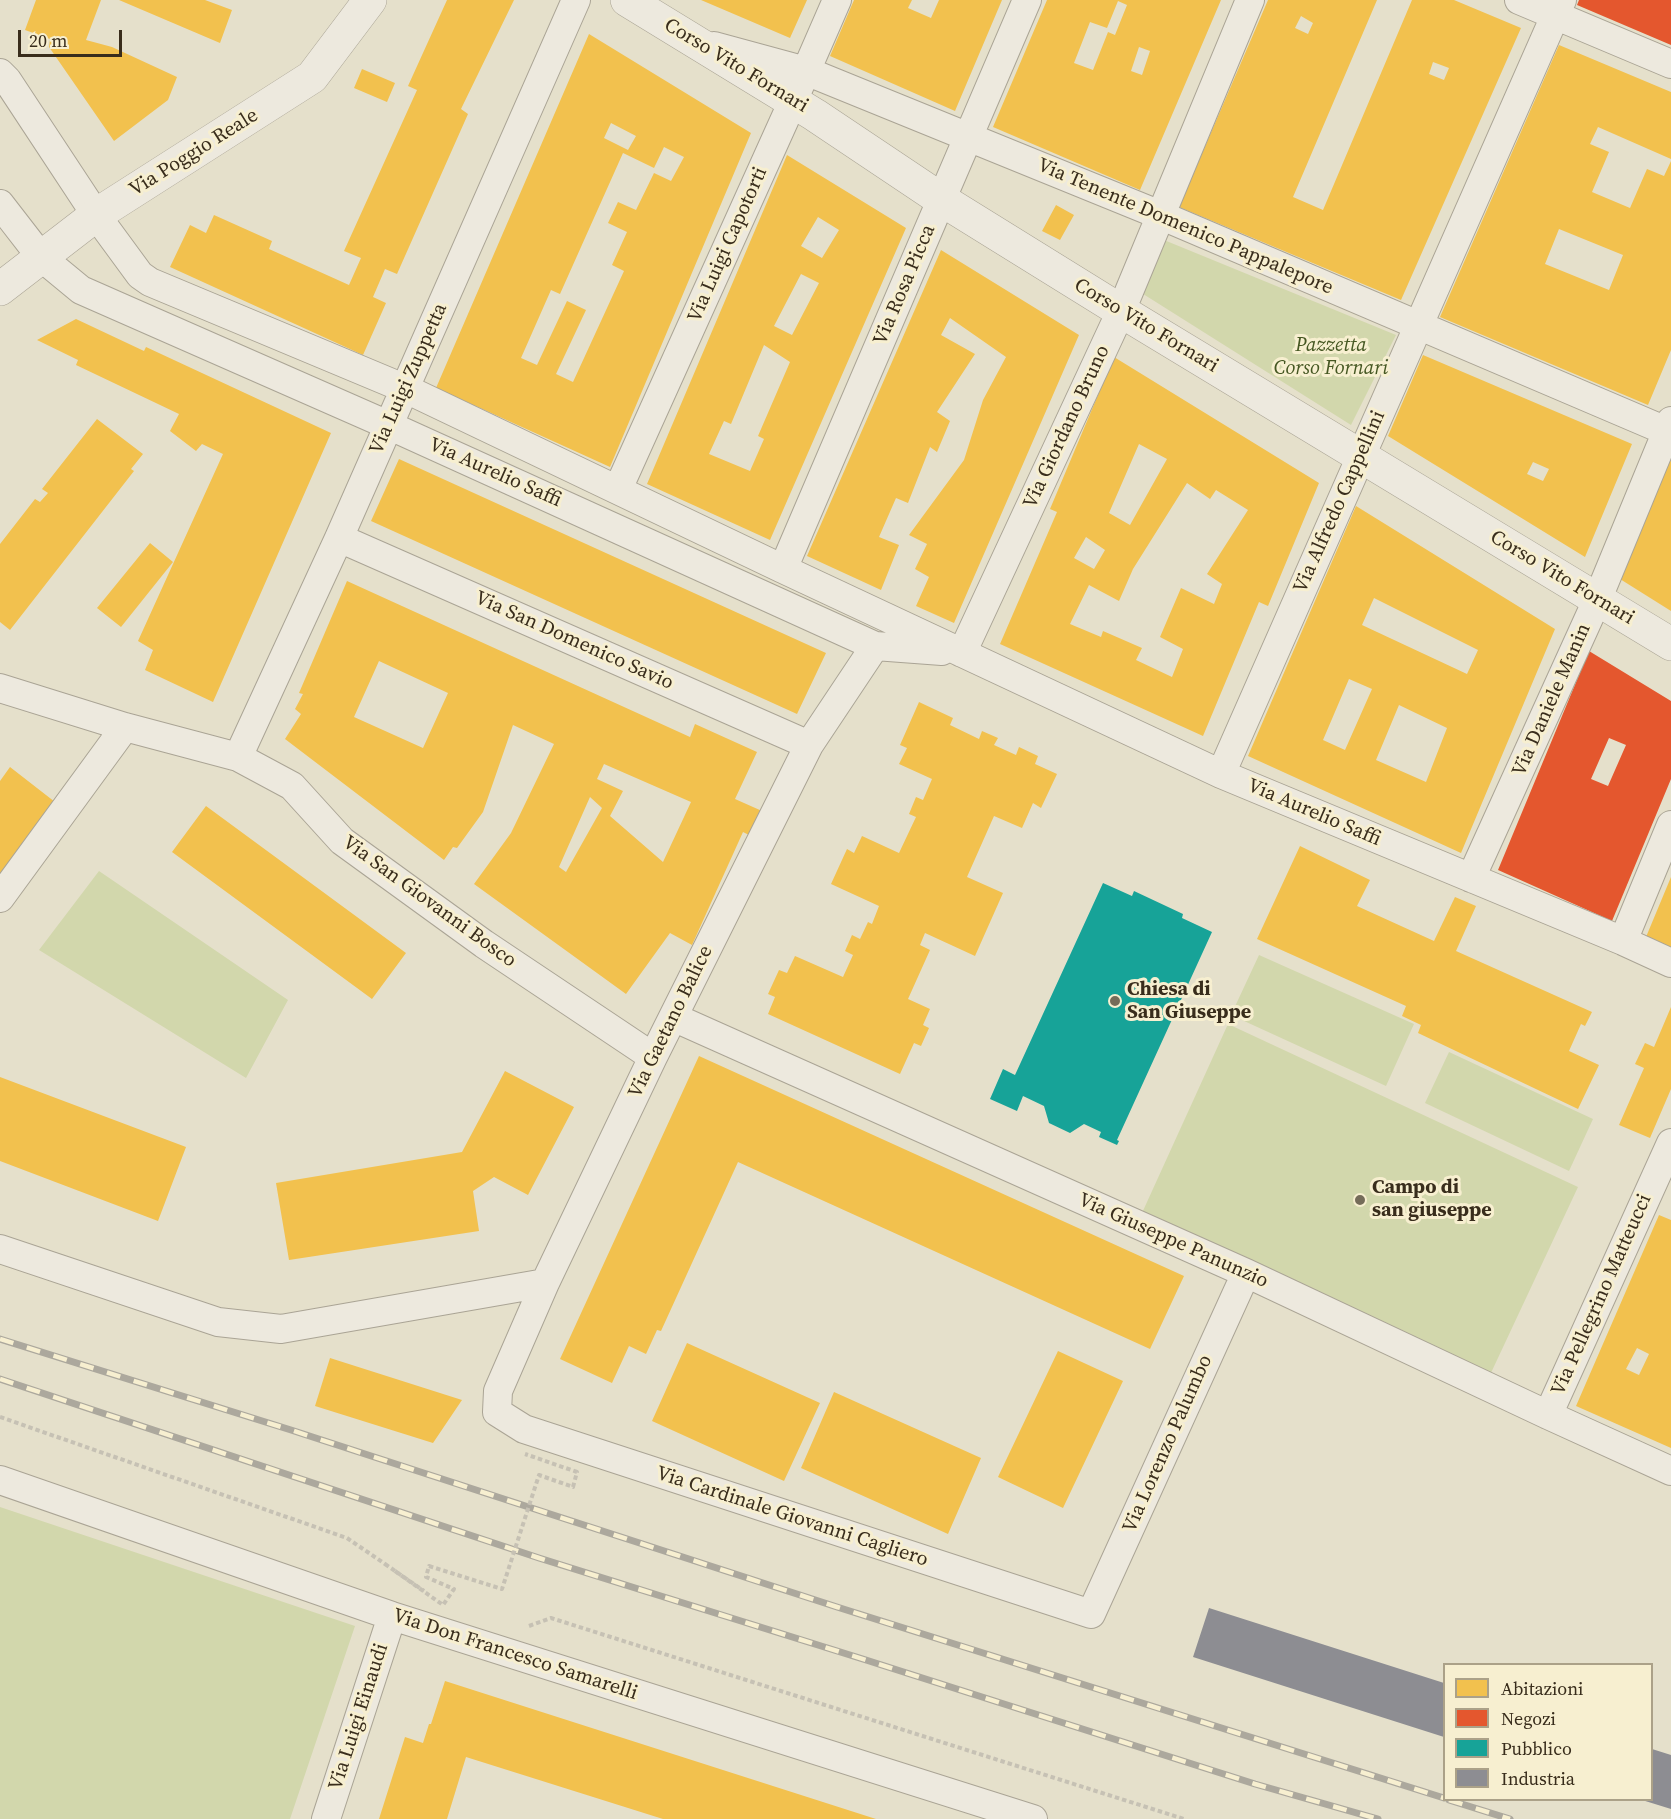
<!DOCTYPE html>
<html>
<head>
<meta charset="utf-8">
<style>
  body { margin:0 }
  #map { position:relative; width:1671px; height:1819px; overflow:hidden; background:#e5e0cb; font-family:"Source Serif 4",serif }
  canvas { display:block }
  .legend { position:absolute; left:1443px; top:1663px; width:210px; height:138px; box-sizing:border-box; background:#f7efd0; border:2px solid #aba188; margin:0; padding:8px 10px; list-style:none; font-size:18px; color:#392d1c }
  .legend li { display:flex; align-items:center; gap:12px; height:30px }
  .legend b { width:30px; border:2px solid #aba188 }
  .scale { position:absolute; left:18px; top:30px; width:104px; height:27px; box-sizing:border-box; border:3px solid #392d1c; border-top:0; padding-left:8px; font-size:18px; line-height:21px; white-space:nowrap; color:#392d1c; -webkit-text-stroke:4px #f7efd0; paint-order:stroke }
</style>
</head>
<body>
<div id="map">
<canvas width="1671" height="1819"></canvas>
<ul class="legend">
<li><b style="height:16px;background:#f2c14e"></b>Abitazioni</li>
<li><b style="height:16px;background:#e4572e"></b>Negozi</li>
<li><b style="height:16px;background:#17a398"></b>Pubblico</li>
<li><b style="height:16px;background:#8d8d92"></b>Industria</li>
</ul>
<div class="scale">20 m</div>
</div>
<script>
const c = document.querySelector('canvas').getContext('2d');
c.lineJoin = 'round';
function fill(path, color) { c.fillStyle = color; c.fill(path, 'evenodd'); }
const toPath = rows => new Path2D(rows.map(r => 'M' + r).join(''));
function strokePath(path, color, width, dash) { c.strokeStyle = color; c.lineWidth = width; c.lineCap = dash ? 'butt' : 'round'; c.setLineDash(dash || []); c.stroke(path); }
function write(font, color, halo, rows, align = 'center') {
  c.font = font + ' "Source Serif 4",serif'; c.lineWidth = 6; c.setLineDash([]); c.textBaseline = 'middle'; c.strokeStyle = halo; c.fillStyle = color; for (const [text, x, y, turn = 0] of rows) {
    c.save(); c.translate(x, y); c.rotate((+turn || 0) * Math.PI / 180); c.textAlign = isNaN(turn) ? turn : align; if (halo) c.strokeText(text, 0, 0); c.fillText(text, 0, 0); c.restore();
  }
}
fill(toPath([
  [1164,240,1396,335,1351,425,1140,292],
  [99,871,288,1000,246,1078,39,950],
  [1259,955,1414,1024,1386,1086,1231,1015],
  [1228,1024,1578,1187,1490,1375,1142,1213],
  [1449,1052,1593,1119,1569,1171,1425,1103],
  [0,1507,355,1626,290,1819,0,1819]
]), '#d2d7ac');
fill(toPath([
  [36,0,101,0,86,40,112,47,177,77,168,100,114,141,49,47,50,39,25,30],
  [119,0,205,0,232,10,220,43],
  [447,0,514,0,461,109,468,114,397,274,385,269,373,297,386,303,363,355,170,267,190,225,206,233,214,215,272,241,269,249,349,285,361,258,344,251,417,90,408,86],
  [701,0,807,0,790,38],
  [854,0,912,0,908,8,931,18,939,0,1002,0,955,111,830,56],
  [1047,0,1221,0,1140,190,993,127],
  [1118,1,1127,5,1115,35,1108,32,1093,70,1074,63,1090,22,1107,28],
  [1139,47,1150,51,1142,75,1131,71],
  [1268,0,1377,0,1293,197,1323,210,1412,0,1454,0,1521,28,1401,300,1179,207],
  [1301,16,1313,23,1308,34,1295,28],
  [1433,62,1449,68,1444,80,1429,74],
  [589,34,751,133,610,467,436,388],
  [611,123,636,136,628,150,604,138],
  [664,147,684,157,671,181,654,173,636,210,618,202,608,223,627,232,612,265,624,271,573,382,556,374,586,310,567,301,537,365,521,358,551,290,560,294,623,153,654,168],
  [1559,45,1671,92,1671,159,1598,127,1590,144,1609,152,1592,192,1630,208,1647,169,1664,176,1671,161,1671,350,1648,405,1440,317],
  [1559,229,1623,255,1609,290,1545,264],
  [362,69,395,83,387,102,354,88],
  [787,155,906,228,770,540,647,484],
  [818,217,839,230,822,258,801,246],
  [801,274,819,283,792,335,774,326],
  [764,345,790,362,758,436,764,439,750,471,709,454,724,421,731,424],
  [1056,205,1074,215,1060,240,1042,231],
  [941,250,1079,335,954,623,916,606,929,577,915,569,927,544,909,535,964,460,983,400,1006,357,950,318,941,335,975,354,937,412,950,421,937,452,930,447,908,503,896,498,879,537,899,545,881,590,807,556],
  [76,319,144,351,146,347,331,433,213,702,145,670,153,650,138,641,223,454,202,444,196,451,170,431,179,414,76,365,78,360,37,340],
  [1423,355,1632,444,1585,557,1388,436],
  [1533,462,1549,469,1543,481,1527,474],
  [1114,357,1319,483,1268,606,1259,602,1203,736,1000,644,1057,512,1050,509],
  [1139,444,1167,459,1130,525,1109,513],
  [1187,483,1210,499,1216,490,1248,510,1207,574,1222,584,1214,604,1181,588,1160,637,1183,649,1172,677,1136,660,1142,648,1103,631,1101,637,1070,624,1089,585,1119,601,1133,569],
  [1086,537,1105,550,1094,569,1074,558],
  [97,419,143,454,131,469,134,471,10,630,0,622,0,544,35,499,40,502,48,493,42,489],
  [1671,457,1671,611,1620,579],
  [399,459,826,653,797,714,371,521],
  [1356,506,1555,629,1461,853,1248,756],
  [1374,598,1478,650,1467,674,1362,625],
  [1349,679,1372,689,1345,750,1323,740],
  [1399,705,1447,728,1426,782,1376,760],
  [150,543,173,562,121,627,97,608],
  [347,581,690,737,695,724,757,752,735,799,762,811,751,836,743,832,692,945,670,933,626,994,474,884,511,833,554,744,513,725,483,812,457,848,453,847,444,860,285,739,301,714,295,709,303,694,299,693],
  [379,661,448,693,423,748,354,717],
  [604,764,691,802,663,862,610,816,623,791,597,779],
  [590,797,602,808,566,872,559,867],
  [919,702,953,718,950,725,979,739,982,731,998,738,994,745,1016,755,1019,747,1038,756,1035,764,1057,774,1041,808,1033,803,1022,828,994,816,967,877,1003,893,975,956,925,933,920,945,930,950,908,999,930,1009,923,1025,929,1028,921,1046,914,1043,900,1074,768,1014,775,997,768,994,779,970,787,973,795,956,843,977,853,955,845,951,852,935,860,939,868,922,872,924,879,906,831,884,847,849,854,853,862,836,899,853,916,817,909,814,916,797,923,800,932,779,899,764,907,748,900,745],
  [10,767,55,802,0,874,0,781],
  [206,806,406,953,372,999,172,852],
  [1300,846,1370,880,1357,906,1434,941,1455,897,1476,906,1456,951,1592,1012,1585,1026,1581,1024,1569,1051,1599,1065,1578,1109,1418,1033,1421,1025,1402,1016,1406,1006,1257,939],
  [1671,877,1671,948,1646,937],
  [1671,1007,1671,1089,1650,1138,1619,1125,1644,1068,1635,1064,1645,1043,1654,1047],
  [699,1056,1184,1276,1150,1349,738,1162,661,1331,657,1330,646,1354,629,1346,612,1383,560,1359],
  [505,1071,574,1107,528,1195,494,1177,473,1191,479,1231,289,1260,276,1183,462,1152],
  [0,1077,186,1147,158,1221,0,1161],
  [1659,1215,1671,1220,1671,1448,1576,1406],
  [1637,1348,1649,1354,1639,1375,1626,1369],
  [687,1343,820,1403,784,1481,652,1421],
  [1058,1351,1123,1381,1063,1508,998,1477],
  [330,1358,462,1400,433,1443,315,1406],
  [834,1392,981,1458,948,1534,801,1468],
  [445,1681,876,1819,663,1819,466,1757,447,1819,379,1819,405,1737,423,1743,429,1724,431,1724]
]), '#f2c14e');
fill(toPath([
  [1579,0,1671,0,1671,45,1577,5],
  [1589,651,1671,701,1671,779,1612,921,1498,870],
  [1609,738,1626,745,1608,786,1591,779]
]), '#e4572e');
fill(toPath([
  [1103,883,1132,896,1134,891,1183,914,1182,918,1212,932,1117,1140,1119,1141,1117,1145,1099,1137,1101,1132,1084,1124,1070,1133,1049,1123,1044,1106,1023,1096,1017,1111,990,1099,1003,1069,1015,1075]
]), '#17a398');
fill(toPath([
  [1209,1608,1444,1683,1444,1737,1193,1657],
  [1652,1749,1671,1755,1671,1809,1642,1800,1652,1800]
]), '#8d8d92');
const minor = toPath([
  [1519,0,1671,64],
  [714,46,806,71,1160,215,1671,433],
  [0,73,7,80,96,215,140,275,150,282,406,389,783,569,1221,774,1623,941,1671,963],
  [0,204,41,257,81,290,388,425,875,646,942,651],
  [618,489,793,101,837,0],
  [339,538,809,745],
  [783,569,1027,0],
  [875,646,809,745,653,1057,545,1283,498,1391,497,1412,524,1429,1091,1614,1246,1273],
  [962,653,1121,311,1250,0],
  [0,688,125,727,238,757,292,786,342,841,484,944,653,1057],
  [238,757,339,538,576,0],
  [1221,774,1562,0],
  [1471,878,1598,598,1671,421],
  [0,898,125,727],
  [1623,941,1671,825],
  [673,1017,1246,1273,1548,1415,1671,1471],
  [0,1249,218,1322,281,1329,545,1283],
  [1548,1415,1671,1143],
  [0,1480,392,1616,1033,1819],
  [326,1819,392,1616]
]);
const tertiary = toPath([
  [627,0,815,115,942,200,1121,311,1671,644],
  [0,289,96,215,312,77,370,0]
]);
strokePath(minor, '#aaa495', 30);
strokePath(tertiary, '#aaa495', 34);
strokePath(toPath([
  [0,1417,347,1538,385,1564],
  [385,1564,424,1591],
  [529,1626,551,1618,1184,1819]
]), '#c6c1b4', 4, [4.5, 3]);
strokePath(minor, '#ede9de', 28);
strokePath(tertiary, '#ede9de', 33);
const rail = toPath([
  [0,1339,291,1430,837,1607,1444,1798],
  [0,1379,539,1558,866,1660,1255,1784,1378,1819],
  [1449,1800,1510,1819]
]);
strokePath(rail, '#aca89d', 7);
strokePath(rail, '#f7efd0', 4.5, [14]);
strokePath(toPath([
  [395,1571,443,1605,454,1589,426,1577,429,1566,502,1589,539,1475,573,1487,577,1472,525,1454]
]), '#c6c1b4', 4, [4.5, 3]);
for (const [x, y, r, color] of [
  [1115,1001,6,"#756c59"],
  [1360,1200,6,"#756c59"]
]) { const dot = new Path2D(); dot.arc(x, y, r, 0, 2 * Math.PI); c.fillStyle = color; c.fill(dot); strokePath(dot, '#f7efd0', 2); }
write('20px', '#392d1c', '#f7efd0', [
  ["Corso Vito Fornari",736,66,31],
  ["Via Poggio Reale",194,153,-32],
  ["Via Tenente Domenico Pappalepore",1185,227,23],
  ["Via Luigi Capotorti",728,245,-66],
  ["Via Rosa Picca",905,285,-67],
  ["Corso Vito Fornari",1146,326,31],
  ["Via Luigi Zuppetta",409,379,-66],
  ["Via Giordano Bruno",1067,427,-65],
  ["Via Aurelio Saffi",495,473,24],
  ["Via Alfredo Cappellini",1340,502,-66],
  ["Corso Vito Fornari",1562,578,31],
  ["Via San Domenico Savio",574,641,24],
  ["Via Daniele Manin",1552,700,-66],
  ["Via Aurelio Saffi",1314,813,23],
  ["Via San Giovanni Bosco",429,902,36],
  ["Via Gaetano Balice",671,1022,-64],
  ["Via Giuseppe Panunzio",1173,1241,24],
  ["Via Pellegrino Matteucci",1602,1295,-66],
  ["Via Lorenzo Palumbo",1168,1444,-66],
  ["Via Cardinale Giovanni Cagliero",792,1517,18],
  ["Via Don Francesco Samarelli",515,1655,18],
  ["Via Luigi Einaudi",359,1717,-72]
]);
write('italic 20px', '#455722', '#f7efd0', [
  ["Pazzetta",1331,346],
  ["Corso Fornari",1331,369]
]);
write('bold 20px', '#392d1c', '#f7efd0', [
  ["Chiesa di",1127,990],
  ["San Giuseppe",1127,1013],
  ["Campo di",1372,1188],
  ["san giuseppe",1372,1211]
], 'left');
</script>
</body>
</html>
